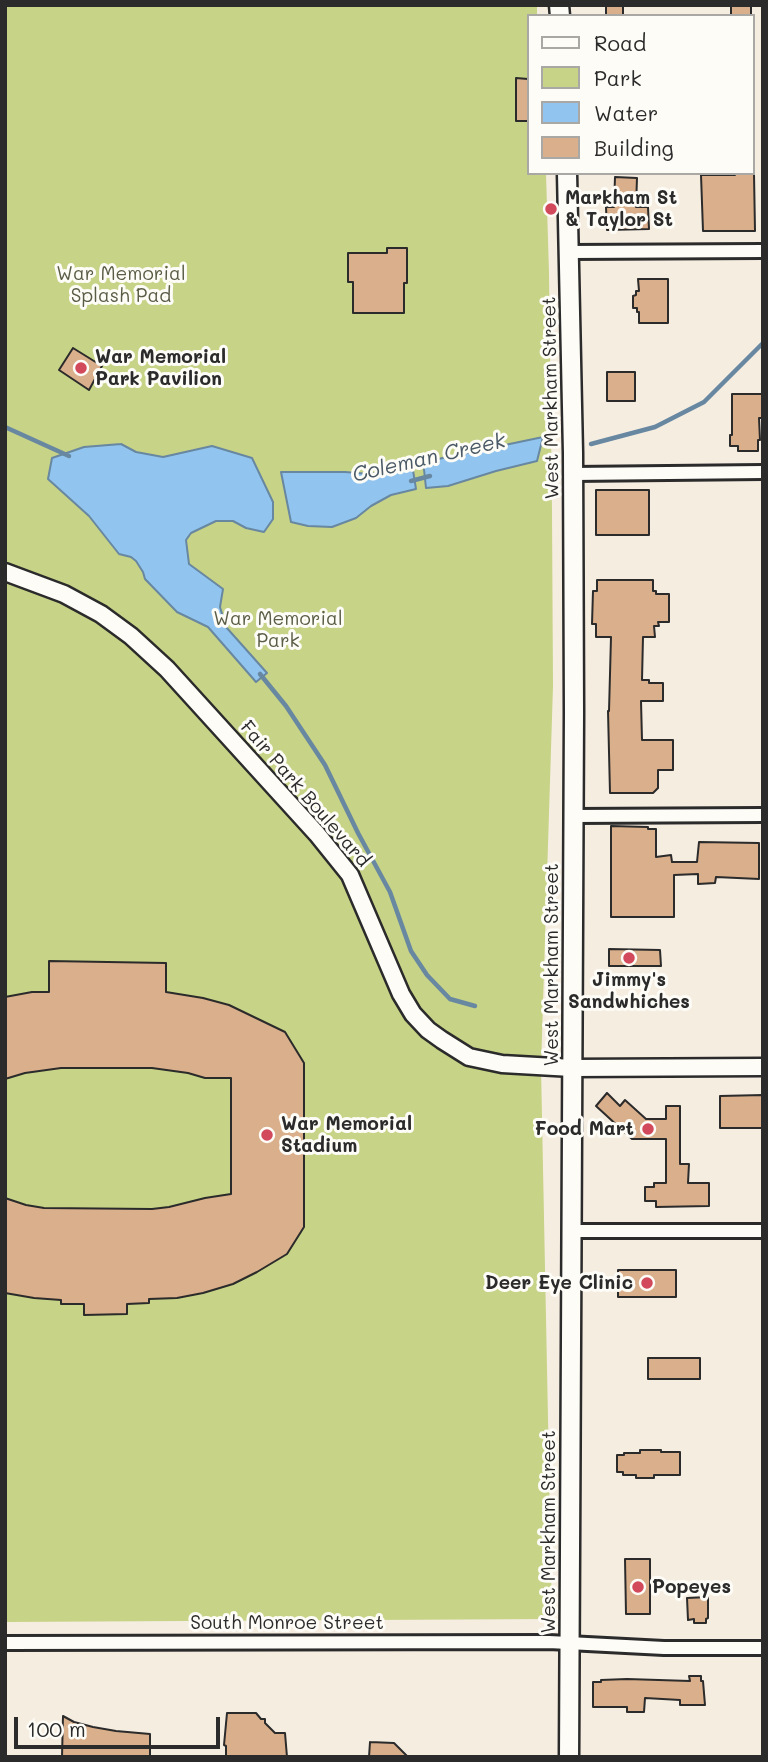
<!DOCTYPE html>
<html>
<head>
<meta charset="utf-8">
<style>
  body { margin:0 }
  #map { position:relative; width:768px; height:1762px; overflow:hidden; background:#f6ede1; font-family:Mali,sans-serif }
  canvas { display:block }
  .frame { position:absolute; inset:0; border:7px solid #2b2b2b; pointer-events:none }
  .legend { position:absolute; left:527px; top:14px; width:228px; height:161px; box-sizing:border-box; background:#fdfcf7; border:2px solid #a9a8a5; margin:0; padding:9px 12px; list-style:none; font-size:21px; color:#2b2b2b }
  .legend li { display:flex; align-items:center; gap:14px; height:35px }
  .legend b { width:35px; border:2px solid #a9a8a5 }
  .scale { position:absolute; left:14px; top:1717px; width:206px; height:32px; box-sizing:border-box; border:4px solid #2b2b2b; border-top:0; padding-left:9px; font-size:21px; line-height:24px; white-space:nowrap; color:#2b2b2b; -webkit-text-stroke:5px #fdfcf7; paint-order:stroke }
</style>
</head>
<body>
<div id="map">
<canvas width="768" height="1762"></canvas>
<div class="frame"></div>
<ul class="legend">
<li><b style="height:9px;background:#fdfcf7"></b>Road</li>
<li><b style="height:19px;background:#c7d386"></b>Park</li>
<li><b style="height:19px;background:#91c5ef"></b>Water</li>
<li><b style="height:19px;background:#daaf8b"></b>Building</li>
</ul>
<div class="scale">100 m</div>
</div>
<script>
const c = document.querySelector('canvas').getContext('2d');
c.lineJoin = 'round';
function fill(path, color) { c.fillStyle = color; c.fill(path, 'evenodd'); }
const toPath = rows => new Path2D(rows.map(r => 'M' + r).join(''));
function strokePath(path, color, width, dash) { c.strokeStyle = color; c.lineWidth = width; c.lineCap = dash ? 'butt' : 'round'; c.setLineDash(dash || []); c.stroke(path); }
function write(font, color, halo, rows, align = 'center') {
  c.font = font + ' Mali,sans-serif'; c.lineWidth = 6; c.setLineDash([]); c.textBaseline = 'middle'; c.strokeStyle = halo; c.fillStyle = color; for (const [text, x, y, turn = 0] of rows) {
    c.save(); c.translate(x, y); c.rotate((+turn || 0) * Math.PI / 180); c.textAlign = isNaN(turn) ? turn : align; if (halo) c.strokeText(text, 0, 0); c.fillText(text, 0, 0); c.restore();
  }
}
fill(toPath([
  [5,5,537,5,537,16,528,16,528,173,546,173,549,273,552,512,553,686,541,1067,552,1619,5,1622]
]), '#c7d386');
const water = toPath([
  [543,437,537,461,496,471,448,486,426,488,423,460,438,459,543,437],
  [121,444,136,452,163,457,212,446,252,458,273,502,273,519,264,532,246,528,233,521,216,521,191,533,186,540,189,564,223,589,220,607,226,627,267,673,256,682,208,627,177,612,145,579,143,572,136,561,131,557,119,554,89,516,48,479,52,458,84,447,121,444],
  [412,464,416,489,391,495,371,506,356,518,332,527,308,526,291,522,281,472,345,472,370,474,393,471,408,467,412,464]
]);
fill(water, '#91c5ef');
strokePath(water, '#6887a1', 2);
strokePath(toPath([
  [5,427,69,456],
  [591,444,655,427,704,402,763,343],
  [411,481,430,476],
  [260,674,286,706,325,765,358,833,390,892,411,951,427,975,450,999,475,1006]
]), '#6887a1', 4.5);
const building = toPath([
  [606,5,623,5,623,16,606,16,606,5],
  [731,5,751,5,751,16,731,16,731,5],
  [516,78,528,79,528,121,516,121,516,78],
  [735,173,754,174,755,231,703,231,701,175,735,175,735,173],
  [615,177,637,178,636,207,648,207,649,229,607,230,606,207,614,207,615,177],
  [387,248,407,248,407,283,404,283,404,313,353,313,353,282,348,282,348,253,387,253,387,248],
  [638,279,668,279,668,323,639,323,639,312,637,312,637,308,633,308,633,296,636,295,636,291,639,291,638,279],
  [73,348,102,366,89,390,59,370,73,348],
  [607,372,635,372,635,401,607,401,607,372],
  [732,394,763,394,763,418,759,418,760,440,758,440,758,451,738,451,738,446,730,446,730,435,732,435,732,394],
  [596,490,649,490,649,535,596,535,596,490],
  [597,580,653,580,653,591,656,591,656,594,669,594,669,622,658,622,659,626,654,626,655,637,643,637,642,680,649,680,649,683,663,683,663,701,641,701,642,740,673,740,673,770,658,770,658,788,653,793,610,793,608,711,609,711,611,637,596,637,596,624,592,624,593,591,597,591,597,580],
  [611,826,648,827,648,829,656,829,656,857,671,855,672,862,697,862,699,842,759,843,759,879,716,877,715,883,698,884,698,874,674,875,674,917,611,917,611,826],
  [609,949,660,950,661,966,609,966,609,949],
  [49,961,166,963,166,992,203,998,229,1005,285,1032,304,1063,304,1227,287,1254,257,1272,233,1284,203,1293,177,1298,149,1299,149,1303,127,1304,127,1314,84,1315,84,1304,61,1304,61,1300,34,1298,5,1293,5,1198,26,1205,44,1208,152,1209,169,1207,205,1198,231,1194,231,1078,205,1078,188,1073,152,1068,61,1068,25,1073,5,1079,5,997,32,992,49,992,49,961],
  [607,1093,620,1106,625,1100,646,1119,666,1119,666,1106,680,1106,680,1164,689,1164,688,1183,709,1183,709,1206,656,1207,656,1201,645,1201,645,1187,654,1187,654,1183,666,1183,666,1139,632,1139,596,1106,607,1093],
  [763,1095,763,1128,720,1128,720,1096,763,1095],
  [618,1270,676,1270,676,1297,618,1297,618,1270],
  [648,1358,700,1358,700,1379,648,1379,648,1358],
  [640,1450,661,1450,661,1452,680,1452,680,1475,654,1475,654,1478,636,1478,636,1475,623,1475,623,1472,617,1472,617,1455,624,1455,624,1453,640,1453,640,1450],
  [625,1559,650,1559,650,1614,626,1614,625,1559],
  [708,1597,708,1618,706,1619,706,1623,694,1623,694,1619,688,1620,687,1598,708,1597],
  [689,1676,701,1676,701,1681,703,1681,705,1705,680,1705,680,1700,645,1698,644,1712,627,1712,627,1707,593,1707,593,1682,601,1682,601,1680,627,1679,690,1681,689,1676],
  [227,1713,256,1713,261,1719,265,1719,265,1723,275,1733,285,1733,287,1757,226,1757,226,1746,224,1745,227,1713],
  [63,1716,74,1722,93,1727,116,1731,150,1734,150,1757,62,1757,63,1716],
  [370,1742,394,1743,408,1757,369,1757,370,1742]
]);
fill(building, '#daaf8b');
strokePath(building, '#2b2b2b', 2);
const minor = toPath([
  [569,252,763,251],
  [573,474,763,472],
  [574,816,763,815],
  [572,1231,763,1231],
  [5,1643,549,1642,664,1648,763,1648]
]);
const tertiary = toPath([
  [5,572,64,594,101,614,131,636,167,669,317,834,350,875,401,994,413,1014,428,1030,442,1040,469,1057,502,1064,572,1068,763,1067]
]);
const secondary = toPath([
  [559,5,560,16],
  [567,173,573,453,574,713,569,1757]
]);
strokePath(minor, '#2b2b2b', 18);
strokePath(tertiary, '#2b2b2b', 21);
strokePath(secondary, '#2b2b2b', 23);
strokePath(minor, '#fdfcf7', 12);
strokePath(tertiary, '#fdfcf7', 16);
strokePath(secondary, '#fdfcf7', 18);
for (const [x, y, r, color] of [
  [551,209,7,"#d1495b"],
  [81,368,7,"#d1495b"],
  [629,958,7,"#d1495b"],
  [648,1129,7,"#d1495b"],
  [267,1135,7,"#d1495b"],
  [647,1283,7,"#d1495b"],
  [638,1587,7,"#d1495b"]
]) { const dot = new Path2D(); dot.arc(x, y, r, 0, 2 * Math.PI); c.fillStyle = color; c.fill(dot); strokePath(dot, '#fdfcf7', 2.5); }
write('bold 19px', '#2b2b2b', '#fdfcf7', [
  ["Markham St",565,198],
  ["& Taylor St",565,220],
  ["War Memorial",95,357],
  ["Park Pavilion",95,379],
  ["Jimmy's",629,980,"center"],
  ["Sandwhiches",629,1002,"center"],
  ["War Memorial",281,1124],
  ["Stadium",281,1146],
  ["Food Mart",634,1129,"right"],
  ["Deer Eye Clinic",633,1283,"right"],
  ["Popeyes",652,1587]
], 'left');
write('19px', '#5a5d46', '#fdfcf7', [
  ["War Memorial",121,274],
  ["Splash Pad",121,296],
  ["War Memorial",278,619],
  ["Park",278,641]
]);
write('19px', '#2b2b2b', '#fdfcf7', [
  ["West Markham Street",551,398,-91],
  ["Fair Park Boulevard",305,794,49],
  ["West Markham Street",552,965,-90],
  ["West Markham Street",549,1532,-90],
  ["South Monroe Street",287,1623]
]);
write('italic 21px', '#4a5966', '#fdfcf7', [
  ["Coleman Creek",429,458,-13]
]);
</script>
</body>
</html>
